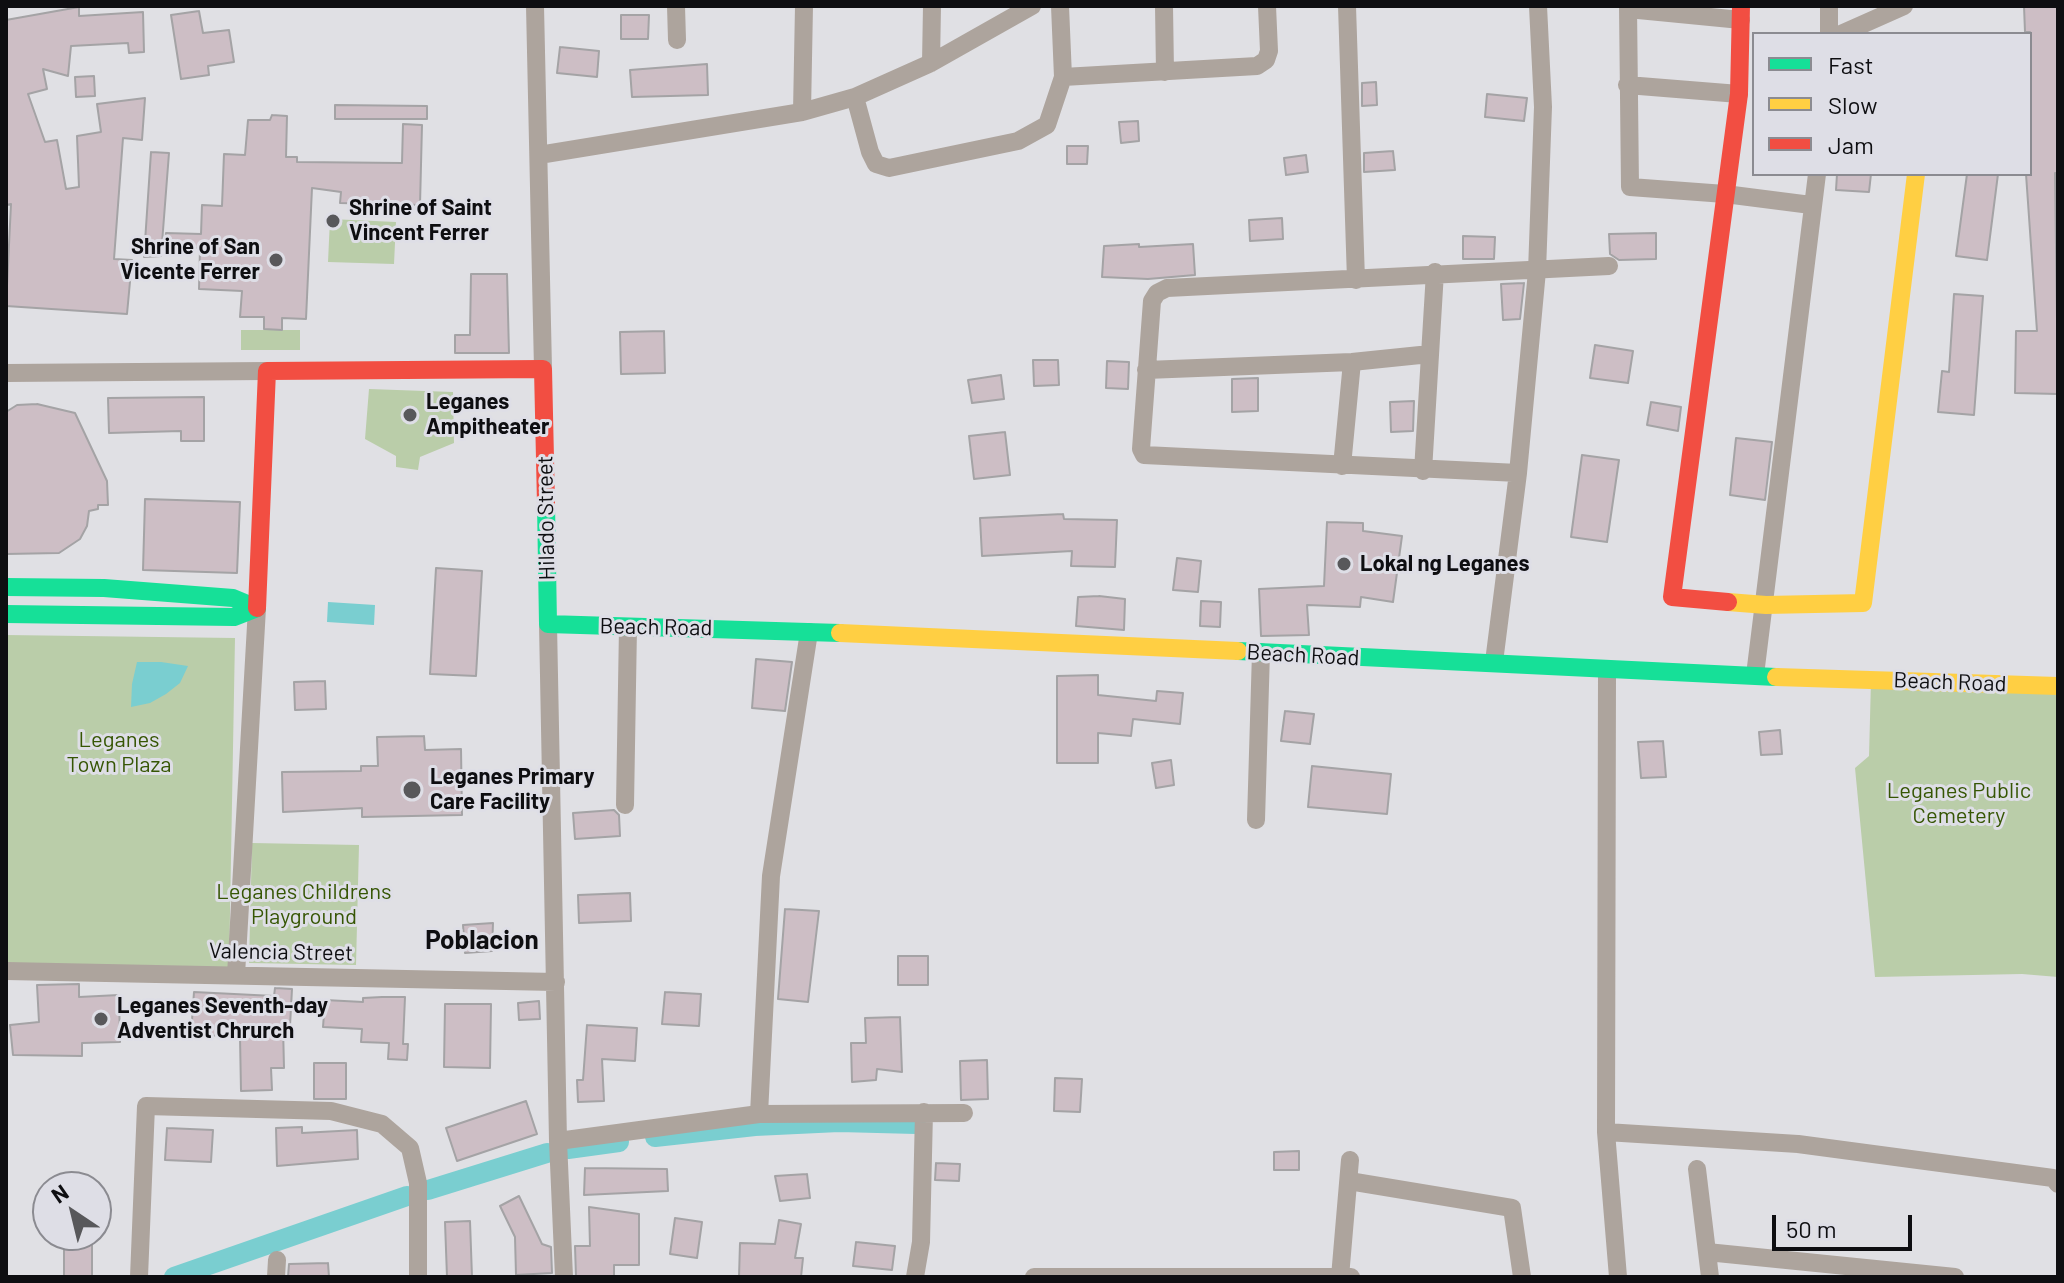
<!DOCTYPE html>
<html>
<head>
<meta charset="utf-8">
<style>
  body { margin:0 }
  #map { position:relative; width:2064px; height:1283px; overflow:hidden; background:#e0e0e4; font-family:Barlow,sans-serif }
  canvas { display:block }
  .frame { position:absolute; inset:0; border:8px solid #0e0e11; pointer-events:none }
  .legend { position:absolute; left:1752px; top:32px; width:280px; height:144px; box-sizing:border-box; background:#dedee6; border:2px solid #8b8b91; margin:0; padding:10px 14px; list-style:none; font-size:24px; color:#0e0e11 }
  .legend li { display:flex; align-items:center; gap:16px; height:40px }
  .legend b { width:40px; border:2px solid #8b8b91 }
  .north { position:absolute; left:32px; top:1171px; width:80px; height:80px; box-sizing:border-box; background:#dedee6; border:2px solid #8b8b91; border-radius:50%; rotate:325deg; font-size:22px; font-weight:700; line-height:32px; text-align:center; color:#0e0e11 }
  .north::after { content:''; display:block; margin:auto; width:28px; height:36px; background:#58585b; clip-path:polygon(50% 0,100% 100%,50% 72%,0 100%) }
  .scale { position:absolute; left:1772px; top:1215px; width:140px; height:36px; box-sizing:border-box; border:4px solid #0e0e11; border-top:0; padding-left:10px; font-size:24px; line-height:28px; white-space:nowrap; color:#0e0e11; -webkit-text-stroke:6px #dedee6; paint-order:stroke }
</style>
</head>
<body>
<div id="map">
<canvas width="2064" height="1283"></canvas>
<div class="frame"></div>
<ul class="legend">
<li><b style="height:10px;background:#16e098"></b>Fast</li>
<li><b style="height:10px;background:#ffcf43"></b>Slow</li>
<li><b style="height:10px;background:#f24e42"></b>Jam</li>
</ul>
<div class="north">N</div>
<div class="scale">50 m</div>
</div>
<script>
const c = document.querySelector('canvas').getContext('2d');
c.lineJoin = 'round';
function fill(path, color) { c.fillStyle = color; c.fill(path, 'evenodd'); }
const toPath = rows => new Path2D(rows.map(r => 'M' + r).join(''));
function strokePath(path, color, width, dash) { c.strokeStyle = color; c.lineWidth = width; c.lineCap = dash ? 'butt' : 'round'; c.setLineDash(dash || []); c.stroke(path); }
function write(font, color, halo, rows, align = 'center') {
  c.font = font + ' Barlow,sans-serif'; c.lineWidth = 6; c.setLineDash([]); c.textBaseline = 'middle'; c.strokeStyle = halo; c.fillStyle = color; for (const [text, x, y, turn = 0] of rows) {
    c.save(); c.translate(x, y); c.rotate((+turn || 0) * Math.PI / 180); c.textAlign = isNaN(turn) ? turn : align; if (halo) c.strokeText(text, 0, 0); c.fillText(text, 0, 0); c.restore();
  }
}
fill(toPath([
  [330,219,396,222,394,264,328,262],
  [241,330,300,330,300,350,241,350],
  [369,389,453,392,454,443,420,457,418,470,396,467,396,456,365,439],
  [6,635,235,638,229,968,6,966],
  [1871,681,2058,693,2058,977,2022,974,1875,977,1855,768,1869,756],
  [252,843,359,845,356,965,249,963]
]), '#bacda9');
fill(toPath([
  [328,602,375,605,374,625,327,622],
  [137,662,161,662,188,666,180,683,166,694,150,703,131,707,132,684]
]), '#7aced0');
strokePath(toPath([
  [655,1137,755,1126,839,1122,916,1124],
  [568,1149,619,1142],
  [428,1190,547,1153],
  [174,1277,407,1196]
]), '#7aced0', 20);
const building = toPath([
  [2024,6,2058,6,2058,173,2055,173,2058,394,2015,393,2016,331,2037,331,2026,174,2030,174,2030,32,2025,32,2024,6],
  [79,7,79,16,143,12,144,52,129,53,128,43,71,46,68,76,43,69,47,89,28,94,45,142,57,140,66,189,79,187,77,136,101,132,97,104,145,98,142,140,123,138,114,259,132,260,127,314,6,306,11,204,6,205,6,20,79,7],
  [199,11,203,33,229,30,234,62,208,66,209,75,181,79,171,15,199,11],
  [621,15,649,15,648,39,621,39,621,15],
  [560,47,599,51,597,77,557,73,560,47],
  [707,64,708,95,632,97,630,70,707,64],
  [94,76,95,96,76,97,75,77,94,76],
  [1376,82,1377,105,1362,106,1362,83,1376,82],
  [1487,94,1527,98,1524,121,1485,117,1487,94],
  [335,105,427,106,427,119,335,119,335,105],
  [272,115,287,116,286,157,297,157,297,162,402,163,403,124,422,125,420,205,340,203,341,192,312,188,306,319,282,318,282,330,264,329,264,317,240,317,242,291,199,289,200,248,165,246,166,233,201,234,202,205,222,206,224,154,245,155,248,120,270,120,272,115],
  [1138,121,1139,141,1121,143,1119,122,1138,121],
  [1067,146,1088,146,1087,164,1067,164,1067,146],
  [1393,151,1395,170,1364,172,1364,153,1393,151],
  [151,152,169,153,161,256,144,257,151,152],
  [1306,155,1308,172,1286,175,1284,158,1306,155],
  [1837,174,1871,174,1869,192,1836,190,1837,174],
  [1967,174,1998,174,1987,260,1956,256,1967,174],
  [1282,218,1283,239,1250,241,1249,220,1282,218],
  [1656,233,1656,259,1619,260,1610,254,1609,234,1656,233],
  [1463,236,1495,237,1494,259,1463,259,1463,236],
  [1139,244,1139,247,1193,244,1195,275,1148,279,1102,277,1104,246,1139,244],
  [471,274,507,274,509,353,455,353,455,335,470,335,471,274],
  [1524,283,1520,319,1503,320,1501,284,1524,283],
  [1954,294,1983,296,1974,415,1938,412,1942,371,1949,372,1954,294],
  [664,331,665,373,621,374,620,332,664,331],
  [1595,345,1633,351,1628,383,1590,378,1595,345],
  [1033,360,1058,360,1059,385,1034,386,1033,360],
  [1107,361,1129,362,1128,389,1106,388,1107,361],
  [1001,375,1004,399,972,403,968,380,1001,375],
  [1258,378,1258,411,1232,412,1232,379,1258,378],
  [204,397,204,441,181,441,181,431,109,433,108,398,204,397],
  [1414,401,1413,431,1391,432,1390,402,1414,401],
  [1651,402,1681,407,1678,431,1647,425,1651,402],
  [37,404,75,413,107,481,108,505,98,505,98,509,89,511,87,526,80,539,59,553,6,554,6,412,17,405,37,404],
  [1005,432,1010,475,974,479,969,436,1005,432],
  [1736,438,1772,442,1765,500,1730,495,1736,438],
  [1582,455,1619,460,1607,542,1571,537,1582,455],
  [145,499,240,502,237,573,143,570,145,499],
  [1063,514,1064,519,1117,520,1115,567,1071,566,1072,551,982,556,980,518,1063,514],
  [1327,522,1363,523,1363,531,1402,536,1393,602,1361,597,1360,607,1307,605,1309,635,1261,636,1259,589,1324,586,1327,522],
  [1177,558,1201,561,1198,592,1173,590,1177,558],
  [436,568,482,571,476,676,430,674,436,568],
  [1099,596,1125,599,1124,630,1076,626,1078,597,1099,596],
  [1201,601,1221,602,1220,627,1200,626,1201,601],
  [756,659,792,662,785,711,752,708,756,659],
  [1098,675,1098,695,1156,701,1157,691,1183,693,1180,724,1133,719,1131,736,1098,733,1098,763,1057,763,1057,676,1098,675],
  [325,681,326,709,295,710,294,682,325,681],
  [1285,711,1314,714,1310,744,1281,741,1285,711],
  [1780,730,1782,754,1761,755,1759,732,1780,730],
  [424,736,425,750,461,749,462,815,362,817,362,808,283,812,282,772,361,771,361,766,378,766,377,737,424,736],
  [1663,741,1666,777,1641,778,1638,742,1663,741],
  [1171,760,1174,785,1156,788,1152,763,1171,760],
  [1312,766,1391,774,1387,814,1308,807,1312,766],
  [614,810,619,815,620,836,575,839,573,813,614,810],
  [630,893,631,921,579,923,578,895,630,893],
  [785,909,819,911,808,1002,778,999,785,909],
  [493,923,492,951,465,953,463,925,493,923],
  [898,956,928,956,928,985,898,985,898,956],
  [79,984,79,997,119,995,120,1042,82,1043,82,1056,13,1055,10,1025,39,1022,37,985,79,984],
  [275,988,292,989,290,1026,283,1026,284,1068,271,1068,272,1090,241,1091,240,1037,191,1034,194,992,274,996,275,988],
  [665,992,701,994,699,1026,662,1024,665,992],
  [382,997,405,997,403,1044,408,1044,407,1060,388,1059,389,1043,361,1042,362,1029,323,1027,325,1000,363,1002,363,998,382,997],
  [539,1001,540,1019,519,1020,518,1003,539,1001],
  [445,1004,491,1004,490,1068,444,1067,445,1004],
  [900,1017,902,1072,877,1069,876,1080,852,1082,851,1043,866,1043,865,1018,900,1017],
  [587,1025,637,1028,635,1061,602,1059,604,1101,578,1102,577,1080,583,1080,587,1025],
  [987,1060,988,1099,961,1100,960,1061,987,1060],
  [314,1063,346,1063,346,1099,314,1099,314,1063],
  [1055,1078,1082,1079,1080,1112,1054,1111,1055,1078],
  [526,1101,537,1134,457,1161,446,1128,526,1101],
  [302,1127,302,1133,357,1130,358,1159,277,1166,276,1128,302,1127],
  [167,1128,213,1130,211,1162,165,1160,167,1128],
  [1299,1151,1299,1170,1274,1170,1274,1152,1299,1151],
  [936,1163,960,1164,959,1181,935,1180,936,1163],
  [585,1168,667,1169,668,1191,584,1195,585,1168],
  [807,1174,810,1198,780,1201,775,1176,807,1174],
  [519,1196,542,1244,551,1247,552,1273,516,1275,515,1237,500,1206,519,1196],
  [589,1207,639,1214,639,1265,614,1265,614,1277,576,1277,575,1246,590,1246,589,1207],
  [675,1218,702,1222,697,1258,670,1254,675,1218],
  [779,1220,801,1224,795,1258,803,1258,801,1277,739,1277,740,1243,775,1244,779,1220],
  [470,1221,472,1277,447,1277,445,1222,470,1221],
  [856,1242,895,1246,892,1270,853,1266,856,1242],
  [64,1244,92,1244,92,1277,64,1277,64,1244],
  [328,1263,329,1277,288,1277,289,1264,328,1263]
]);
fill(building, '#cdbec5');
strokePath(building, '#a4a3a5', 2);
strokePath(toPath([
  [535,6,543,369],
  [676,6,677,40],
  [1060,6,1063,77],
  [1164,6,1165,72],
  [1347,6,1356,280],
  [1628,6,1630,187,1725,194,1811,205],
  [1628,9,1741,20],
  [1829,34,1829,6],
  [1841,34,1904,6],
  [931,63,932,6],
  [1627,85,1739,94],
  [855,97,870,152,876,164,889,168,1018,141,1047,125,1063,77,1257,66,1266,60,1269,51,1267,6],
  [802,112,804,6],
  [539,155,802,112,855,97,931,63,1032,6],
  [1146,370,1352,362,1430,354],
  [6,373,267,371],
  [1342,466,1352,362],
  [1423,471,1435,272],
  [1518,473,1144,455,1141,449,1152,301,1157,293,1167,288,1609,266],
  [548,624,558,1141,564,1277],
  [1494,662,1518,473,1537,271,1543,107,1538,6],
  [1607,672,1606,1132,1618,1277],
  [1755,675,1817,174],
  [625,805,628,627],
  [1256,820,1261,652],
  [6,971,556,982],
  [236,975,257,608],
  [759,1114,771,876,809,632],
  [1606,1132,1798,1144,2053,1178,2058,1184],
  [558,1141,759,1114,964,1113],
  [1697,1169,1710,1277],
  [1349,1181,1512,1208,1522,1277],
  [1707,1252,1955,1277],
  [139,1277,146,1106,331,1111,382,1124,410,1148,418,1183,418,1277],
  [276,1277,277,1260],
  [915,1277,921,1242,924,1112],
  [1034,1277,1351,1277],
  [1340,1277,1350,1160]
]), '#ada49d', 18);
strokePath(toPath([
  [546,504,548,624,840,633],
  [6,587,104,588,233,598,257,608],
  [6,614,234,617,257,608],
  [1238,651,1776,677]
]), '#16e098', 18);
strokePath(toPath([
  [1728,602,1766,605,1863,603,1916,174],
  [840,633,1238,651],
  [1776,677,2058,686]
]), '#ffcf43', 18);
strokePath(toPath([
  [1728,602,1672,597,1739,94,1741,6],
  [257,608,267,371,543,369,546,504]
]), '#f24e42', 18);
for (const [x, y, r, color] of [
  [333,221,8,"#58585b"],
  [276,260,8,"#58585b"],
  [410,415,8,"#58585b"],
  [1344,564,8,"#58585b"],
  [412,790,10,"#58585b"],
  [101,1019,8,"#58585b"]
]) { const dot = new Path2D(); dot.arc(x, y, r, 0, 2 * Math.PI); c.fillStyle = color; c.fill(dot); strokePath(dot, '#dedee6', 3); }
write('bold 22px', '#0e0e11', '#dedee6', [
  ["Shrine of Saint",349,208],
  ["Vincent Ferrer",349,233],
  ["Shrine of San",260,247,"right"],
  ["Vicente Ferrer",260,272,"right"],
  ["Leganes",426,402],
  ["Ampitheater",426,427],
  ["Lokal ng Leganes",1360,564],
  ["Leganes Primary",430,777],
  ["Care Facility",430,802],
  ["Leganes Seventh-day",117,1006],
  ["Adventist Chrurch",117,1031]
], 'left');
write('22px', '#0e0e11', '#dedee6', [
  ["Hilado Street",546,518,-91],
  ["Beach Road",656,627,1],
  ["Beach Road",1303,655,3],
  ["Beach Road",1950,682,2],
  ["Valencia Street",281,952,1]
]);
write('22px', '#365604', '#dedee6', [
  ["Leganes",119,740],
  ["Town Plaza",119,765],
  ["Leganes Public",1959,791],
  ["Cemetery",1959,816],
  ["Leganes Childrens",304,892],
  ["Playground",304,917]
]);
write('bold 26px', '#0e0e11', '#dedee6', [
  ["Poblacion",482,940]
]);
</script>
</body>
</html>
